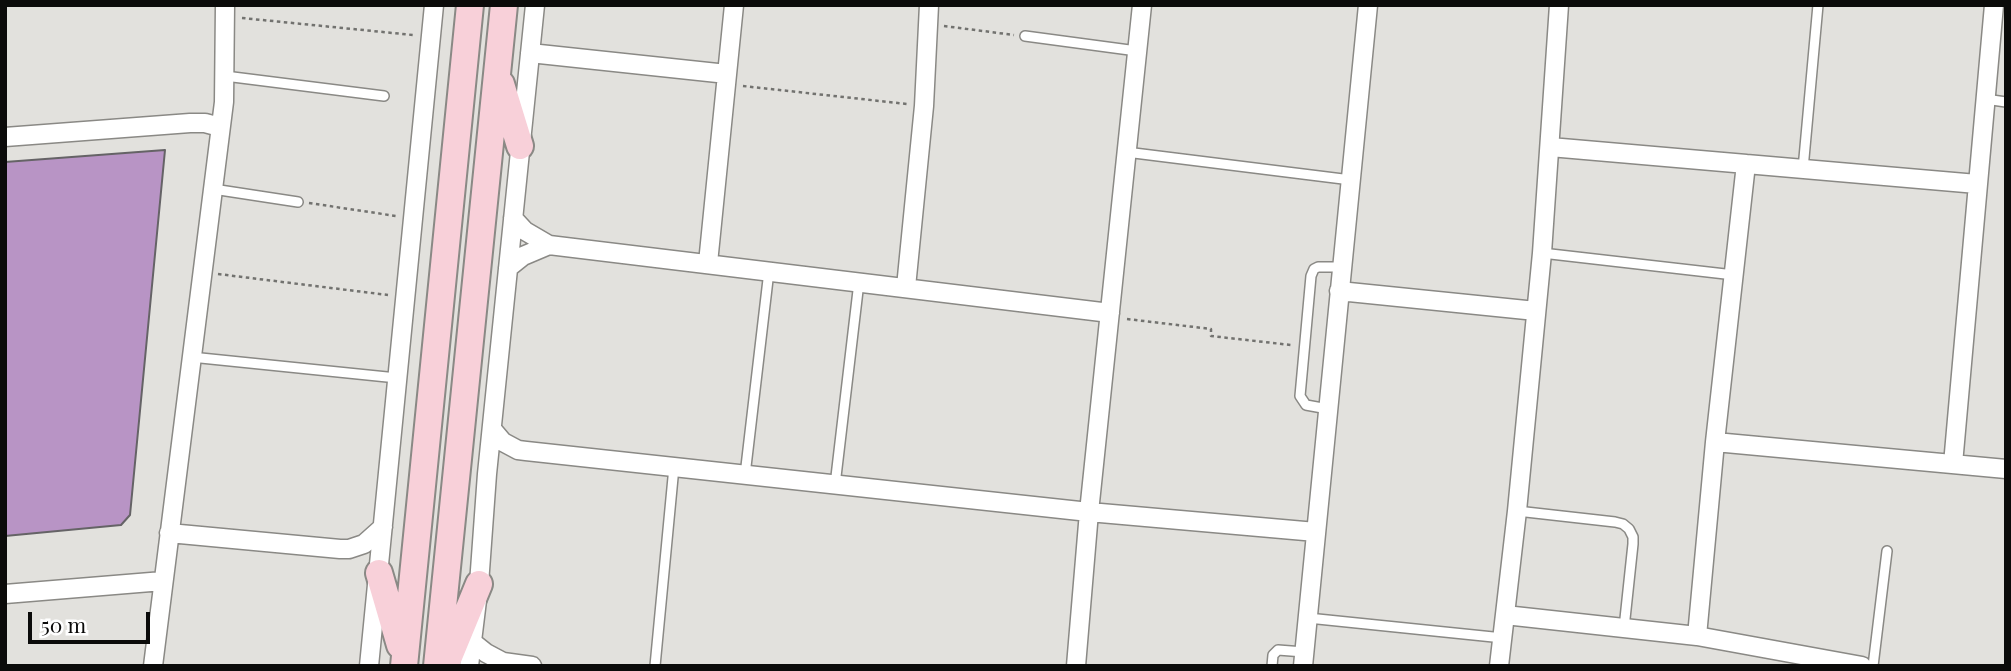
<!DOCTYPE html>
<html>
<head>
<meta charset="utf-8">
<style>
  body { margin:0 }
  #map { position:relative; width:2011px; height:671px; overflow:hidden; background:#e2e1dd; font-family:"Playfair Display",serif }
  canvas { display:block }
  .frame { position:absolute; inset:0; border:7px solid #0b0b0a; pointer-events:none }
  .scale { position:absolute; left:28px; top:612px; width:122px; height:32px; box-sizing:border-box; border:4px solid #0b0b0a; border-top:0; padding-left:9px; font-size:21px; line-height:24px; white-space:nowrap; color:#0b0b0a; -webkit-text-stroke:5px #fff; paint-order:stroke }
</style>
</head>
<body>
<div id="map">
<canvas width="2011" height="671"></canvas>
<div class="frame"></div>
<div class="scale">50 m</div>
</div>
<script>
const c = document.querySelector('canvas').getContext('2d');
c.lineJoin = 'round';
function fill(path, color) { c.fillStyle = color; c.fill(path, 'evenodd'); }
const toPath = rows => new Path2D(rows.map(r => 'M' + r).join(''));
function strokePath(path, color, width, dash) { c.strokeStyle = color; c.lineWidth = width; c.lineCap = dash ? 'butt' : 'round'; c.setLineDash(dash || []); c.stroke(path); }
const building = toPath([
  [165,150,130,515,121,525,5,536,5,162,165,150]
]);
fill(building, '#b894c5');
strokePath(building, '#656366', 2);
const lane = toPath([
  [1025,36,1137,51],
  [225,76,384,96],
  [1985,99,2006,102],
  [1126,152,1351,180],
  [1803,169,1818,5],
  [213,189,298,202],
  [1542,253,1734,275],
  [191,357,397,378],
  [1328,409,1306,405,1300,396,1311,276,1314,269,1318,267,1342,267],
  [745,475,769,271],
  [835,485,859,282],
  [1517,511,1615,522,1623,524,1629,529,1633,537,1633,544,1624,628],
  [1308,618,1503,638],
  [655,666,674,467],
  [1272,666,1273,655,1278,650,1304,652],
  [1873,666,1887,551]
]);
const street = toPath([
  [530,53,727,74],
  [5,137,190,123,205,123,220,127],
  [1550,147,1977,184],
  [513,218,525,231,549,245,1110,313],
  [708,263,734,5],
  [508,268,523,256,549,245],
  [906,287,924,106,929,5],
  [1339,291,1536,311],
  [492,429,503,442,518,450,526,451,1089,512,1316,532],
  [1715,442,2006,469],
  [1953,464,1994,5],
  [169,533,340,549,349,549,364,544,383,527],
  [5,594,163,581],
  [1505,615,1697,636,1862,666],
  [1697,636,1715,442,1746,164],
  [471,641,486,653,503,662,532,666],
  [153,666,224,102,225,5],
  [369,666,434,5],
  [469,666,479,584,487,474,535,5],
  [1076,666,1089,512,1142,5],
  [1303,666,1368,5],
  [1499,666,1517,511,1542,253,1559,5]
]);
const secondary = toPath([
  [501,84,520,146],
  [379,573,400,645],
  [446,664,479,584],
  [404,666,470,5],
  [437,666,504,5]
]);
strokePath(lane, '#8a8985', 12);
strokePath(street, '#8a8985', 21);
strokePath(secondary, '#8a8985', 30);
strokePath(toPath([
  [242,18,413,35],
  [944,26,1014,35],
  [743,86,907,104],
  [309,203,396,216],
  [218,274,388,295],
  [1127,319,1211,329,1211,336,1291,345]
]), '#72726f', 2.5, [3.5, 3.5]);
strokePath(lane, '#fff', 9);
strokePath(street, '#fff', 18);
strokePath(secondary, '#f8d0d9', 26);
</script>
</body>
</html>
